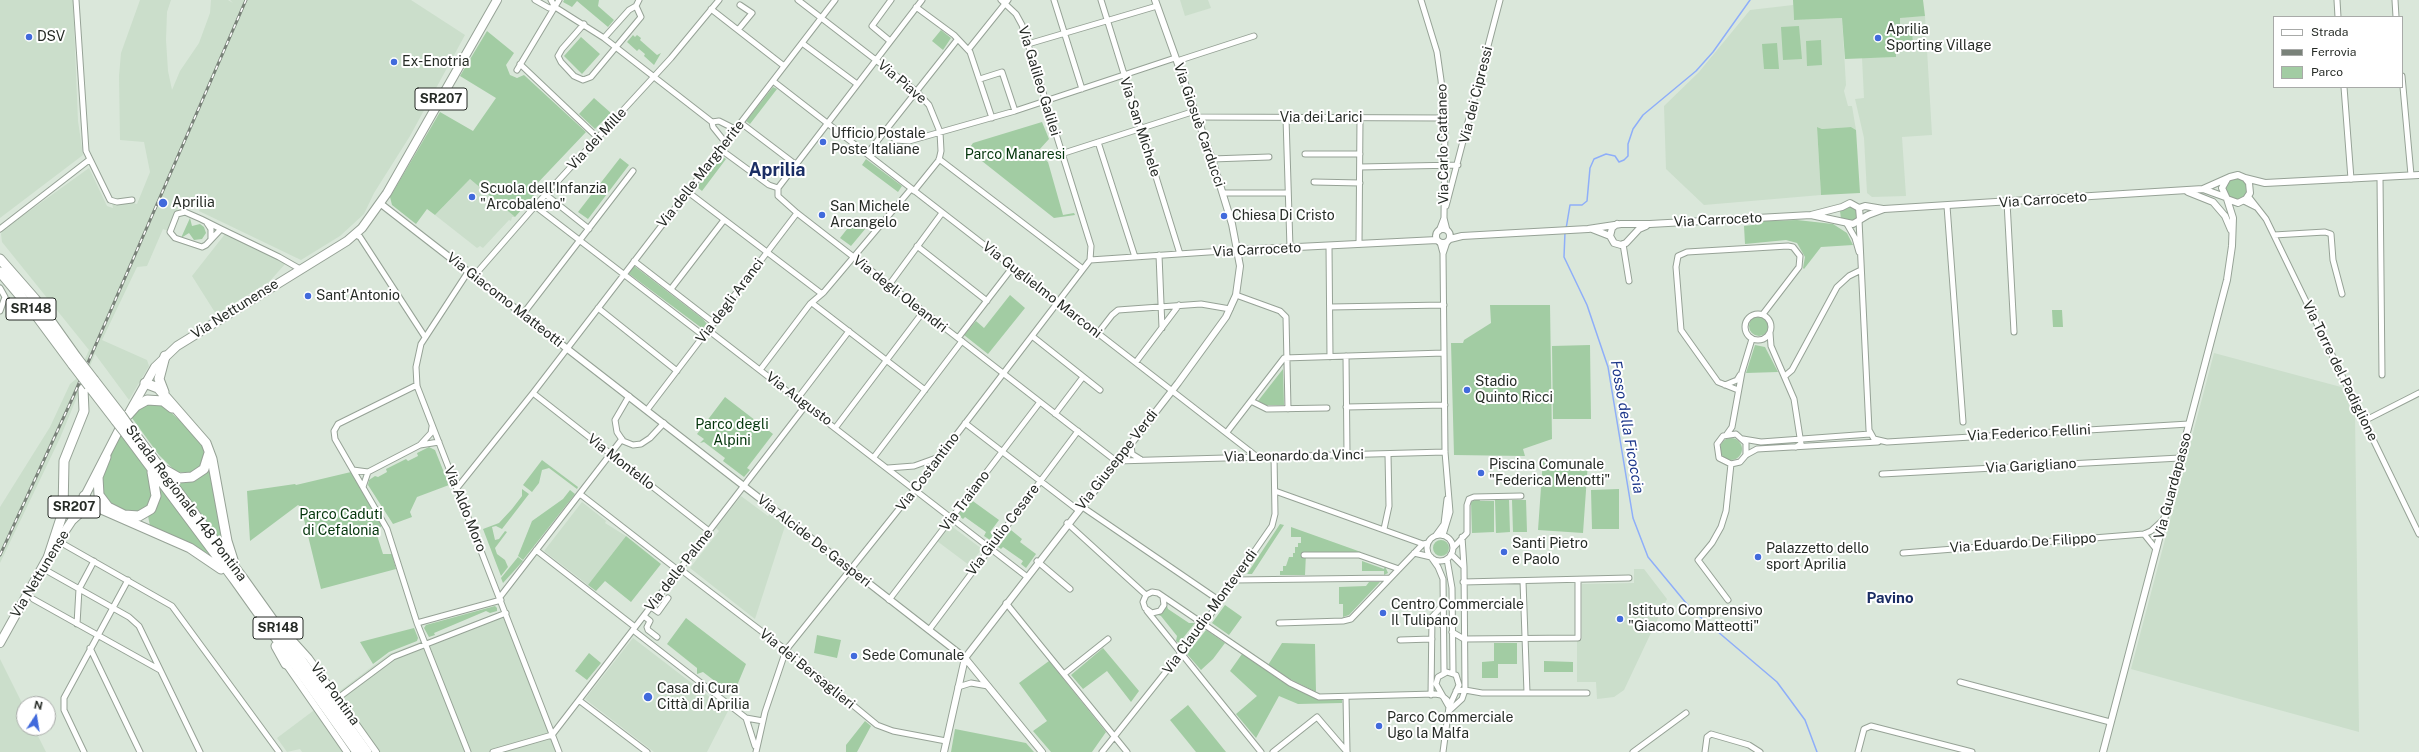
<!DOCTYPE html>
<html>
<head>
<meta charset="utf-8">
<style>
  body { margin:0 }
  #map { position:relative; width:2419px; height:752px; overflow:hidden; background:#dae7da; font-family:"Public Sans",sans-serif }
  canvas { display:block }
  .legend { position:absolute; left:2273px; top:16px; width:130px; height:72px; box-sizing:border-box; background:#fff; border:1px solid #a8aaa8; margin:0; padding:5px 7px; list-style:none; font-size:12px; color:#262b26 }
  .legend li { display:flex; align-items:center; gap:8px; height:20px }
  .legend b { width:20px; border:1px solid #a8aaa8 }
  .north { position:absolute; left:16px; top:696px; width:40px; height:40px; box-sizing:border-box; background:#fff; border:1px solid #a8aaa8; border-radius:50%; rotate:12deg; font-size:11px; font-weight:700; line-height:16px; text-align:center; color:#262b26 }
  .north::after { content:''; display:block; margin:auto; width:14px; height:18px; background:#416adc; clip-path:polygon(50% 0,100% 100%,50% 72%,0 100%) }
</style>
</head>
<body>
<div id="map">
<canvas width="2419" height="752"></canvas>
<ul class="legend">
<li><b style="height:5px;background:#fff"></b>Strada</li>
<li><b style="height:5px;background:#798279"></b>Ferrovia</li>
<li><b style="height:11px;background:#a2cca3"></b>Parco</li>
</ul>
<div class="north">N</div>
</div>
<script>
const c = document.querySelector('canvas').getContext('2d');
c.lineJoin = 'round';
function fill(path, color) { c.fillStyle = color; c.fill(path, 'evenodd'); }
const toPath = rows => new Path2D(rows.map(r => 'M' + r).join(''));
function strokePath(path, color, width, dash) { c.strokeStyle = color; c.lineWidth = width; c.lineCap = dash ? 'butt' : 'round'; c.setLineDash(dash || []); c.stroke(path); }
function write(font, color, halo, rows, align = 'center') {
  c.font = font + ' "Public Sans",sans-serif'; c.lineWidth = 4; c.setLineDash([]); c.textBaseline = 'middle'; c.strokeStyle = halo; c.fillStyle = color; for (const [text, x, y, turn = 0] of rows) {
    c.save(); c.translate(x, y); c.rotate((+turn || 0) * Math.PI / 180); c.textAlign = isNaN(turn) ? turn : align; if (halo) c.strokeText(text, 0, 0); c.fillText(text, 0, 0); c.restore();
  }
}
fill(toPath([
  [0,0,73,0,78,121,83,155,0,218],
  [140,0,171,0,167,12,166,40,168,71,172,90,180,71,199,43,210,13,211,0,228,0,233,3,230,0,411,0,465,35,410,136,374,193,364,214,340,236,301,260,199,211,206,196,198,193,194,202,180,197,182,199,168,231,163,229,147,266,137,267,102,340,147,360,149,366,129,400,95,354,60,438,0,563,0,507,50,427,70,384,76,379,89,350,2,242,1,234,3,230,89,168,107,206,113,208,112,203,130,202,137,204,150,172,144,142,120,140,119,76,121,53],
  [1180,0,1208,0,1211,8,1185,16],
  [1793,5,1794,20,1842,18,1846,85,1844,91,1848,106,1852,106,1856,130,1851,127,1822,129,1817,127,1821,195,1704,205,1666,169,1664,106,1699,72,1750,10],
  [1925,16,1932,135,1902,137,1906,196,1872,197,1867,193,1864,138,1855,99,1864,98,1862,58,1896,57,1900,17],
  [470,179,515,217,512,217,511,221,509,220,483,248,480,246,477,248,435,215],
  [225,234,286,263,269,282,216,314,192,276],
  [2214,353,2341,387,2355,412,2359,732,2131,669],
  [741,496,768,516,770,514,785,526,755,619,690,568,719,531,716,528],
  [582,502,606,521,605,523,626,536,588,585,544,551],
  [950,525,982,549,969,565,937,541],
  [1634,569,1644,569,1667,599,1624,690,1614,697,1597,699,1596,682,1577,682,1577,640,1582,640,1582,584,1634,583],
  [502,611,556,752,302,752,300,749,287,752,277,738,389,654],
  [633,638,728,711,707,752,654,752,585,699],
  [0,659,24,707,24,728,34,728,46,752,0,752]
]), '#cbdecb');
fill(toPath([
  [564,0,599,0,598,6,614,20,608,27,577,1,572,7,563,2],
  [1793,0,1923,0,1925,16,1900,18,1900,29,1912,28,1913,48,1896,49,1896,57,1845,59,1842,18,1794,20],
  [1799,26,1802,59,1783,60,1781,27],
  [941,30,951,38,943,50,932,41],
  [487,31,514,53,506,65,510,75,517,78,524,75,586,132,531,190,535,194,515,217,470,179,435,215,427,209,416,224,392,205,390,197,440,112,473,131,496,98,460,76],
  [633,35,635,37,637,35,641,38,640,40,657,55,661,53,654,65,644,56,645,54,639,49,637,51,627,42],
  [581,37,600,54,582,74,564,56],
  [1821,40,1822,65,1807,66,1806,41],
  [1777,43,1779,69,1764,69,1762,44],
  [773,87,777,89,750,124,746,121],
  [594,98,611,113,595,129,579,114],
  [1042,122,1049,139,1039,150,1041,156,1048,162,1063,215,1074,213,1075,215,1054,218,968,150,973,143],
  [1817,127,1822,129,1851,127,1856,130,1860,193,1821,195],
  [721,156,726,159,702,191,697,187],
  [620,158,629,165,588,219,578,212],
  [866,159,902,186,898,192,862,165],
  '2226 189a11 11 0 1 1 22 0a11 11 0 1 1-22 0Z',
  [1857,205,1857,222,1841,219,1840,211,1843,206],
  [190,218,192,226,200,224,204,227,206,233,202,239,194,240,189,233,181,238],
  [855,219,866,228,851,246,840,238],
  [1797,220,1833,224,1847,233,1853,245,1821,247,1804,269,1803,268,1805,257,1797,243,1786,240,1745,244,1744,226,1761,224,1764,221],
  [633,265,703,319,707,324,703,329,628,273],
  [1010,295,1025,308,988,354,964,335,976,321,984,328],
  [1490,305,1550,305,1552,439,1523,449,1525,456,1454,455,1451,343,1463,343,1464,340,1491,323],
  [2052,310,2062,310,2063,327,2053,327],
  '1749 326a10 10 0 1 1 20 0a10 10 0 1 1-20 0Z',
  [1590,345,1591,419,1553,419,1552,346],
  [1755,345,1765,347,1778,372,1746,373],
  [1283,369,1284,405,1265,405,1258,401],
  [725,397,773,434,747,468,750,470,744,477,723,461,725,458,704,442,700,443,704,439,697,434],
  [144,404,158,404,165,407,198,437,206,450,204,464,194,473,176,472,159,455,132,418,133,413],
  [121,435,149,473,155,494,145,511,127,512,110,503,102,491,104,468],
  '1720 449a11 11 0 1 1 22 0a11 11 0 1 1-22 0Z',
  [429,447,435,450,449,485,417,497,410,512,412,517,393,524,368,485,369,480,375,476,378,477,387,472,386,469,406,459,408,461,418,456,417,453],
  [1543,459,1588,462,1583,533,1538,530],
  [542,460,578,487,577,489,549,468,542,470,539,483,532,492,523,485],
  [210,466,226,543,223,547,174,479,196,480,203,475],
  [351,472,382,524,381,527,375,529,383,554,392,554,396,569,321,589,301,507,298,505,250,541,247,491,295,484,296,485],
  [159,483,213,556,150,526,148,516,154,511,160,499],
  [522,489,529,494,502,529,496,526,492,527,495,540,499,539,505,531,507,532,495,548,497,554,505,560,508,567,501,576,483,529,499,523,512,509,522,496],
  [1619,489,1619,529,1592,529,1591,490],
  [570,490,575,494,523,560,518,556,532,521,563,499],
  [1479,498,1480,501,1494,501,1494,532,1472,533,1471,502],
  [970,499,999,520,990,532,993,535,990,540,984,536,986,532,965,517,963,519,958,515],
  [1509,500,1510,532,1496,533,1495,500],
  [1512,500,1526,500,1527,532,1513,532],
  [1280,524,1284,525,1252,574,1247,574],
  [1291,527,1361,552,1306,553,1305,575,1280,575,1280,571,1283,571,1283,566,1286,566,1289,557,1293,557,1293,553,1295,553,1295,547,1298,547,1298,543,1301,543,1301,537,1291,537],
  [1011,530,1022,539,1020,542,1036,554,1026,568,1021,564,1023,561,1003,547,1001,549,995,545,999,540,1002,542],
  [626,536,661,564,631,602,605,581,596,591,588,585],
  '1433 548a8 8 0 1 1 16 0a8 8 0 1 1-16 0Z',
  [518,557,523,561,503,583,501,578],
  [1362,561,1384,569,1385,566,1388,573,1384,575,1384,571,1362,571],
  [1369,582,1380,582,1349,615,1343,617,1343,604,1339,604,1339,587,1366,586],
  [1225,605,1242,617,1229,635,1212,623],
  [495,606,497,608,497,611,490,613,486,611,434,633,435,635,429,637,424,628,426,625],
  [1167,606,1168,609,1189,623,1195,623,1179,643,1176,641,1177,636,1161,616,1158,615],
  [686,618,746,664,733,695,703,672,697,674,697,668,667,644],
  [414,628,418,638,417,641,389,652,373,664,360,642],
  [1206,630,1225,643,1213,659,1201,670,1187,654],
  [817,635,841,640,837,658,814,653],
  [1282,643,1315,644,1316,692,1290,679,1268,665],
  [1494,643,1517,643,1517,664,1498,664,1498,678,1482,678,1482,662,1494,661],
  [1103,648,1139,691,1131,702,1107,671,1083,689,1071,675],
  [589,653,601,663,587,680,575,671],
  [1242,654,1280,680,1317,699,1342,699,1342,703,1298,704,1279,696,1256,738,1236,714,1257,696,1230,671],
  [1049,661,1106,732,1092,752,1051,752,1033,731,1047,721,1019,683],
  [1544,661,1573,662,1573,672,1544,672],
  [1188,705,1226,752,1196,752,1170,720],
  [865,721,871,726,857,752,846,752,846,745],
  [955,729,1026,743,1034,752,951,752]
]), '#a2cca3');
strokePath(toPath([
  [1566,229,1570,205,1582,205,1587,201,1590,168,1594,159,1606,154,1615,156,1619,162,1624,160,1628,156,1628,144,1633,129,1643,115,1696,71,1713,52,1750,0],
  [1565,232,1564,257,1587,305,1608,367,1633,518,1648,557,1691,609,1777,682,1805,720,1817,752]
]), '#8eaef9', 1.5);
const minor = toPath([
  [76,0,86,151,110,200,117,202,132,200],
  [535,0,549,8,555,7],
  [551,0,555,7,604,38,712,122],
  [798,0,916,91,929,105,940,132,941,151,939,160,914,191],
  [922,0,778,188,778,196,797,213,1116,461,1445,452],
  [1054,0,1082,89],
  [1101,0,1180,254],
  [1421,0,1437,52,1441,80,1445,123,1444,218,1447,230],
  [2337,0,2338,17],
  [2395,0,2396,17],
  [916,7,954,35,970,52,992,118],
  [711,9,784,66],
  [584,24,562,49,558,56,561,62,574,76,583,80,591,77,641,17,636,6],
  [738,30,752,13,740,5],
  [604,38,629,10,636,6,639,0],
  [890,41,872,26,891,0],
  [802,43,857,84],
  [1028,44,1157,6],
  [968,50,1008,0],
  [1177,61,1254,36],
  [520,64,598,138],
  [517,70,559,0],
  [2402,76,2411,175],
  [980,79,1002,72,1015,111],
  [773,81,1256,456],
  [2344,87,2351,179],
  [1197,117,1444,118],
  [1286,118,1290,248],
  [712,122,719,121,735,129],
  [712,122,713,127,725,142],
  [741,123,795,164],
  [885,131,896,140,909,141,1015,111,1175,58],
  [1098,142,1135,257],
  [720,149,769,185,778,188],
  [867,154,957,40],
  [1061,154,1195,111],
  [1305,154,1360,154],
  [939,159,1083,269],
  [1212,159,1269,157],
  [1360,167,1458,165],
  [2380,178,2382,375],
  [1314,182,1360,183],
  [688,192,822,294],
  [1223,193,1288,193],
  [545,194,589,229],
  [2248,196,2266,219,2419,534],
  [2244,201,2256,207],
  [2007,202,2014,332],
  [535,206,704,336],
  [1446,206,1500,0],
  [1947,206,1963,422],
  [1859,220,1869,430,1874,439,1887,442,2189,424],
  [207,223,211,229,211,239],
  [1847,224,1855,238,1859,252],
  [0,229,89,160],
  [221,229,206,245,202,247,175,238,170,232,177,214,185,212,201,219,221,229,279,257,300,269],
  [1439,231,1444,218],
  [356,235,360,237,425,337],
  [2274,235,2325,232,2331,234,2333,260,2342,294],
  [1440,242,1443,253],
  [1359,244,1360,118],
  [1623,244,1629,281],
  [917,246,987,301],
  [1329,246,1330,357],
  [1159,255,1162,328],
  [1090,260,1238,250],
  [634,261,714,323],
  [468,272,421,344,416,367,417,386,559,752],
  [474,276,535,206,671,58,719,0],
  [889,285,942,213],
  [0,288,5,297,0,311],
  [671,289,724,220],
  [1236,295,1280,311,1286,317,1288,409],
  [812,303,925,390],
  [1330,307,1444,305],
  [598,308,677,371],
  '1745 327a13 13 0 1 1 26 0a13 13 0 1 1-26 0Z',
  [523,314,633,171],
  [708,330,1026,576],
  [1098,333,1112,315,1118,310,1201,304,1230,309],
  [1770,333,1771,346,1794,399,1801,444,1796,447],
  [1032,336,1100,390],
  [958,338,1012,268],
  [1346,356,1347,454],
  [1136,362,1179,305],
  [760,370,810,304,824,292,911,189],
  [1785,376,1792,370,1837,287,1849,276,1861,270],
  [417,385,338,424,334,431,335,439,387,529,417,623,501,600],
  [1725,385,1737,380,1740,375],
  [1738,390,1718,382,1681,330,1676,267,1678,256,1687,252,1788,246,1793,247,1800,256,1799,267,1763,314],
  [533,393,709,531],
  [629,396,615,420,617,432,623,441,633,445,641,444,650,438,664,423],
  [798,398,849,331],
  [1251,401,1267,409,1327,408],
  [1346,407,1445,405],
  [647,410,797,213],
  [1055,414,1083,377],
  [2364,421,2419,393],
  [965,423,1078,510],
  [836,427,923,312],
  [1227,432,1284,358,1444,353],
  [1727,434,1732,427,1742,372,1752,339],
  [1743,439,1761,442,1870,434],
  [1131,443,1132,454,1140,459],
  [420,445,431,433,432,427],
  [1746,455,1746,443,1736,434,1723,436,1717,444,1719,458,1731,464,1740,462,1746,455,1757,449,1878,442],
  [874,457,962,341],
  [888,468,914,466,939,457],
  [353,470,368,472],
  [1882,474,2180,458],
  [363,487,368,472,420,445,439,442],
  [457,488,533,393,835,0],
  [1275,491,1423,544],
  [580,494,679,571],
  [1081,506,1220,601],
  [1067,523,1146,595],
  [1384,529,1389,506,1388,454],
  [2144,534,2156,549],
  [1436,535,1444,524,1447,499],
  [1443,535,1450,512,1445,452,1443,254,1447,242],
  '1427 548a13 13 0 1 1 26 0a13 13 0 1 1-26 0Z',
  [1462,537,1464,567],
  [65,545,172,606,279,752],
  [1453,548,1467,533,1467,505,1469,499,1474,497,1521,496],
  [536,550,635,627],
  [1414,553,1431,557,1438,567,1443,579,1444,672],
  [1903,553,2144,534,2151,531,2164,519],
  [1451,554,1464,567,1465,690,1456,691],
  [1304,555,1359,555,1399,569],
  [1447,559,1452,588,1453,673],
  [1037,561,1070,589],
  [42,568,129,617,139,626,200,752],
  [680,569,786,650,877,725,893,731,946,741],
  [1235,580,1390,578],
  [1523,581,1527,693],
  [1463,582,1629,578],
  [500,597,622,439],
  [1163,597,1164,605,1160,611,1152,613,1145,608,1143,602,1146,595,1152,592,1158,593,1290,683,1319,697,1435,694,1441,695,1447,700],
  [33,599,160,670],
  [889,600,1040,402],
  [1728,600,1698,560,1712,543,1721,527,1726,511,1731,464],
  [1006,603,1127,752],
  [651,607,658,612,668,598],
  [1147,611,1261,752],
  [644,616,650,621,647,627,648,630,657,637],
  [1433,616,1443,626],
  [417,623,468,752],
  [1279,623,1343,621,1351,619,1423,544,1428,543],
  [77,624,79,589,94,561],
  [633,630,746,718,755,746],
  [929,630,1078,431],
  [1452,632,1464,639,1578,638,1578,580],
  [1400,640,1432,639],
  [90,648,140,752],
  [1064,674,1108,639],
  [1960,682,2110,722],
  [958,687,971,683,988,686],
  [1431,695,1432,617,1444,604],
  [1346,697,1347,752],
  [338,698,393,657,506,613],
  [580,701,647,752],
  [1449,711,1462,699,1465,690,1482,693,1587,693],
  [746,718,763,721],
  [84,752,64,710,64,698,128,580],
  [493,752,552,735,806,405],
  [756,752,765,712,786,650,915,489,1090,260,1091,246,1022,25,1016,14,1001,0],
  [1102,752,1204,624,1272,526,1275,514,1274,456],
  [1273,752,1317,717,1347,752],
  [1443,752,1449,707,1459,685,1456,675,1447,672,1438,677,1436,684,1449,707],
  [1633,752,1686,713],
  [1705,752,1707,737,1711,734,1749,745,1760,752],
  [1858,752,1864,729,1871,726,1972,752]
]);
const tertiary = toPath([
  [2245,178,2265,183,2419,175],
  [2203,189,2225,197],
  [2188,192,2213,202,2225,216,2231,230],
  [381,204,965,658,1042,752],
  [1859,208,1865,206,1883,209],
  [1811,215,1853,224,1868,215,1884,209,2203,189,2230,177,2238,175,2245,178,2249,183,2250,193,2246,199,2238,203,2227,199,2222,188,2227,179],
  [1617,224,1612,228,1610,236,1614,243,1621,245,1626,243,1639,229,1646,226],
  [1592,229,1610,236],
  '1436 236a7 7 0 1 1 14 0a7 7 0 1 1-14 0Z',
  [1450,239,1462,236,1588,229,1621,224,1650,224,1811,215,1842,207,1850,203,1859,208,1860,219],
  [1238,250,1437,240],
  [291,638,309,658,376,752],
  [286,664,347,752],
  [944,752,965,658,1178,383,1226,317,1236,295,1240,266,1232,224,1212,159,1155,0],
  [2103,752,2227,280,2232,246,2233,218,2227,199]
]);
const primary = toPath([
  [130,411,155,367,177,346,347,241,362,228,387,193,497,0],
  [0,643,49,555,73,519,123,422]
]);
const trunk = toPath([
  [0,259,35,299,77,358],
  [0,272,33,311,73,365],
  [94,380,121,415],
  [145,383,158,388,206,443,212,459,227,541,234,563],
  [89,386,116,421],
  [164,392,159,379,165,356],
  [128,415,136,406,147,400,163,401,172,408],
  [128,425,242,577,367,752],
  [126,434,234,579,357,752],
  [106,457,98,477,99,495,108,507,124,515,139,516,151,509,156,496,152,472],
  [165,470,179,478,192,477,204,469,209,453],
  [84,496,92,505,190,548,221,569],
  [73,519,83,510,98,509],
  [49,555,63,512,64,461,84,411,83,389],
  [276,646,286,664]
]);
strokePath(minor, '#96a296', 7);
strokePath(tertiary, '#96a296', 8);
strokePath(primary, '#96a296', 10);
strokePath(trunk, '#96a296', 11);
strokePath(minor, '#fff', 5);
strokePath(tertiary, '#fff', 6);
strokePath(primary, '#fff', 8);
strokePath(trunk, '#fff', 9);
const rail = toPath([
  [0,555,73,397,246,0]
]);
strokePath(rail, '#798279', 3);
strokePath(rail, '#fff', 1.5, [4.5]);
const trunkBridge = toPath([
  [77,358,94,380],
  [73,365,89,386],
  [121,415,128,425],
  [116,421,126,434]
]);
strokePath(trunkBridge, '#96a296', 11, []);
strokePath(trunkBridge, '#fff', 9);
for (const [x, y, r, color] of [
  [29,37,4,"#416adc"],
  [1878,38,4,"#416adc"],
  [394,62,4,"#416adc"],
  [823,142,4,"#416adc"],
  [472,197,4,"#416adc"],
  [163,203,5,"#416adc"],
  [822,215,4,"#416adc"],
  [1224,216,4,"#416adc"],
  [308,296,4,"#416adc"],
  [1467,390,4,"#416adc"],
  [1481,473,4,"#416adc"],
  [1504,552,4,"#416adc"],
  [1758,557,4,"#416adc"],
  [1383,613,4,"#416adc"],
  [1620,619,4,"#416adc"],
  [854,656,4,"#416adc"],
  [648,697,5,"#416adc"],
  [1379,726,4,"#416adc"]
]) { const dot = new Path2D(); dot.arc(x, y, r, 0, 2 * Math.PI); c.fillStyle = color; c.fill(dot); strokePath(dot, '#fff', 1.5); }
for (const [x, y, w] of [
  [441,99,52],
  [31,309,50],
  [74,507,52],
  [278,628,50]
]) { const box = new Path2D(); box.roundRect(x - w / 2, y - 11, w, 22, 3); c.fillStyle = '#fff'; c.fill(box); strokePath(box, '#262b26', 1); }
write('bold 13px', '#262b26', null, [
  ["SR207",441,99],
  ["SR148",31,309],
  ["SR207",74,507],
  ["SR148",278,628]
]);
write('14px', '#262b26', '#fff', [
  ["Aprilia",1886,30],
  ["Sporting Village",1886,46],
  ["DSV",37,37],
  ["Ex-Enotria",402,62],
  ["Ufficio Postale",831,134],
  ["Poste Italiane",831,150],
  ["Scuola dell'Infanzia",480,189],
  ["\"Arcobaleno\"",480,205],
  ["Aprilia",172,203],
  ["San Michele",830,207],
  ["Arcangelo",830,223],
  ["Chiesa Di Cristo",1232,216],
  ["Sant'Antonio",316,296],
  ["Stadio",1475,382],
  ["Quinto Ricci",1475,398],
  ["Piscina Comunale",1489,465],
  ["\"Federica Menotti\"",1489,481],
  ["Santi Pietro",1512,544],
  ["e Paolo",1512,560],
  ["Palazzetto dello",1766,549],
  ["sport Aprilia",1766,565],
  ["Centro Commerciale",1391,605],
  ["Il Tulipano",1391,621],
  ["Istituto Comprensivo",1628,611],
  ["\"Giacomo Matteotti\"",1628,627],
  ["Sede Comunale",862,656],
  ["Casa di Cura",657,689],
  ["Città di Aprilia",657,705],
  ["Parco Commerciale",1387,718],
  ["Ugo la Malfa",1387,734]
], 'left');
write('14px', '#262b26', '#fff', [
  ["Via Galileo Galilei",1039,81,73],
  ["Via Piave",902,82,40],
  ["Via dei Cipressi",1476,95,-76],
  ["Via dei Larici",1321,118],
  ["Via Giosuè Carducci",1199,125,71],
  ["Via San Michele",1140,127,72],
  ["Via dei Mille",597,139,-47],
  ["Via Carlo Cattaneo",1443,144,-91],
  ["Via delle Margherite",701,174,-52],
  ["Via Carroceto",2043,200,-4],
  ["Via Carroceto",1718,220,-3],
  ["Via Carroceto",1257,250,-3],
  ["Via Guglielmo Marconi",1042,290,38],
  ["Via degli Oleandri",900,294,38],
  ["Via Giacomo Matteotti",505,300,38],
  ["Via degli Aranci",730,301,-53],
  ["Via Nettunense",235,309,-32],
  ["Via Torre del Padiglione",2340,371,64],
  ["Via Augusto",799,399,37],
  ["Via Federico Fellini",2029,433,-3],
  ["Via Leonardo da Vinci",1294,456,-1],
  ["Via Giuseppe Verdi",1117,460,-52],
  ["Via Montello",621,462,38],
  ["Via Garigliano",2031,466,-3],
  ["Via Costantino",928,472,-53],
  ["Via Guardapasso",2173,486,-75],
  ["Via Traiano",965,501,-53],
  ["Strada Regionale 148 Pontina",186,503,53],
  ["Via Aldo Moro",465,509,68],
  ["Via Giulio Cesare",1003,530,-53],
  ["Via Alcide De Gasperi",814,541,38],
  ["Via Eduardo De Filippo",2023,543,-4],
  ["Via delle Palme",679,570,-52],
  ["Via Nettunense",40,574,-59],
  ["Via Claudio Monteverdi",1210,612,-54],
  ["Via dei Bersaglieri",807,669,39],
  ["Via Pontina",335,694,54]
]);
write('14px', '#03350b', '#fff', [
  ["Parco Manaresi",1015,155],
  ["Parco degli",732,425],
  ["Alpini",732,441],
  ["Parco Caduti",341,515],
  ["di Cefalonia",341,531]
]);
write('italic 15px', '#1b368a', '#fff', [
  ["Fosso della Ficoccia",1627,427,80]
]);
write('bold 15px', '#1a2d64', '#fff', [
  ["Pavino",1890,598]
]);
write('bold 18px', '#1a2d64', '#fff', [
  ["Aprilia",777,170]
]);
</script>
</body>
</html>
